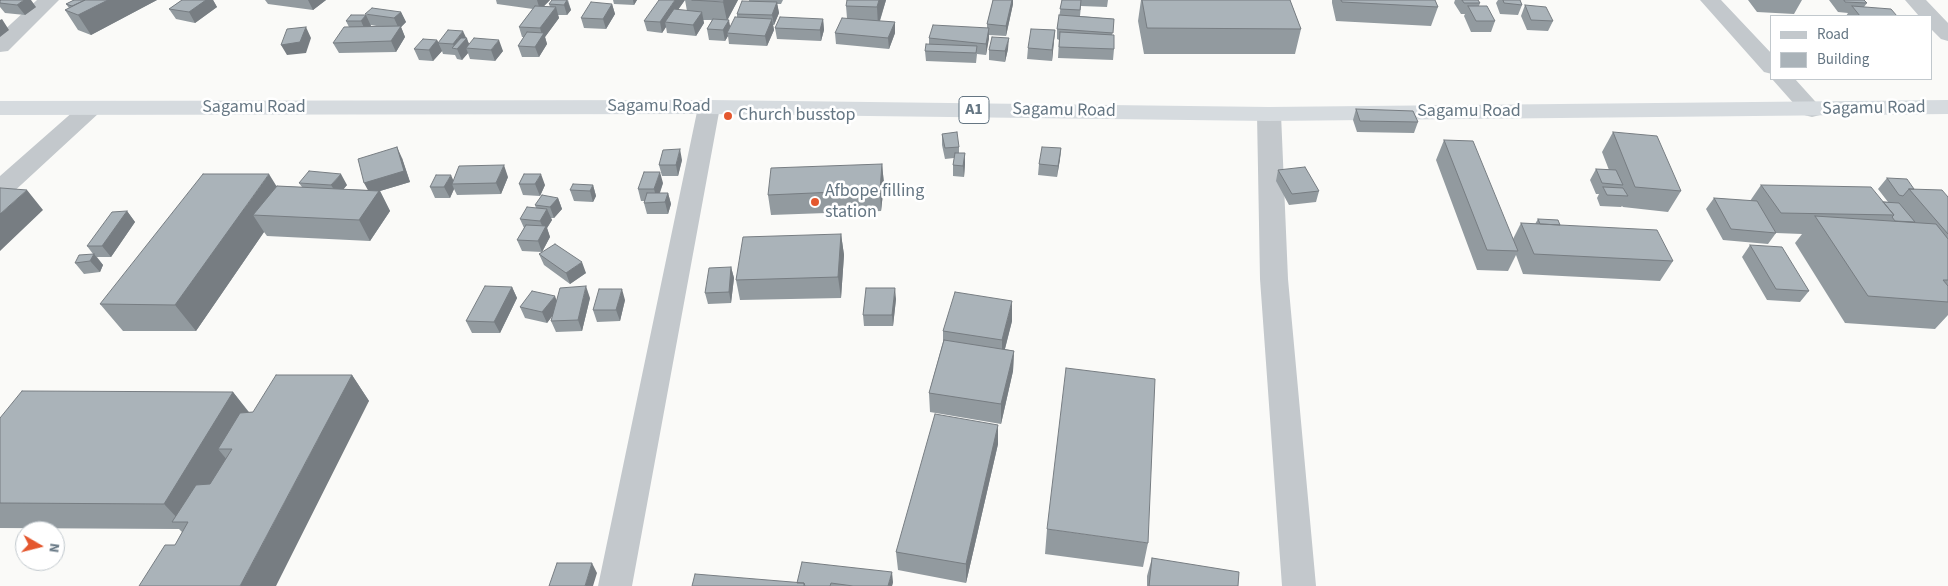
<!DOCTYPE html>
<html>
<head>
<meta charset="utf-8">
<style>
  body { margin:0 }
  #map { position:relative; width:1948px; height:586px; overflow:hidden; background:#fafaf8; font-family:"Source Sans 3",sans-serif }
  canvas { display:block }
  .legend { position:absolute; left:1770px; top:15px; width:162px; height:65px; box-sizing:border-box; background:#fff; border:1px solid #c1c8cd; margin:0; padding:6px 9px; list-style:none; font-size:15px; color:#657683 }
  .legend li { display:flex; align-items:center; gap:10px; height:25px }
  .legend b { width:25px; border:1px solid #c1c8cd }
  .north { position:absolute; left:15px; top:521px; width:50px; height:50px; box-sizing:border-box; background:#fff; border:1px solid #c1c8cd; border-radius:50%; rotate:98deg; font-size:14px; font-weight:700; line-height:20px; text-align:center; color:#657683 }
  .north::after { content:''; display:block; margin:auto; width:18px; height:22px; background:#e4572e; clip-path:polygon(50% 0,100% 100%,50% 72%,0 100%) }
</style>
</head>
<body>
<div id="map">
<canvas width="1948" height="586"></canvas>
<ul class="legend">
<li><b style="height:6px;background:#c3c8cc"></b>Road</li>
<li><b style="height:14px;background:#aab3b9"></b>Building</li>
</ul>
<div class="north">N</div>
</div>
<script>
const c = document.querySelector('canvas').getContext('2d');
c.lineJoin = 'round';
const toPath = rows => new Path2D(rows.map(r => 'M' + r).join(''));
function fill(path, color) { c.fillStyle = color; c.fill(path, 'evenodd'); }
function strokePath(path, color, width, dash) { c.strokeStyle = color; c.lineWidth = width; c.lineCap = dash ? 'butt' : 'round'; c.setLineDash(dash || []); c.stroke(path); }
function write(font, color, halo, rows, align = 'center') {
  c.font = font + ' "Source Sans 3",sans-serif'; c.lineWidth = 5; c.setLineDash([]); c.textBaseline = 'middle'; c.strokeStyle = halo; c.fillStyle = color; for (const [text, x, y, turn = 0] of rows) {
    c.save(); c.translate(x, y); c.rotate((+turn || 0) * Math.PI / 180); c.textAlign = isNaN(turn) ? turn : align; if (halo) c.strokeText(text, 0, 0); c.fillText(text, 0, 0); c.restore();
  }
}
fill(toPath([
  [37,0,59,0,8,51,0,52,0,34,37,0],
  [1700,0,1721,0,1772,54,1772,74,1764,72,1700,0],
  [1905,0,1926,0,1948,23,1948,41,1941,39,1932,30,1932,16,1919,16,1905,0],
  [1772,79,1795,79,1823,110,1820,115,1812,117,1804,115,1772,79],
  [709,100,717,102,720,107,632,586,598,586,698,107,701,102,709,100],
  [91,101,99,103,102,108,99,113,9,196,0,198,0,176,83,103,91,101],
  [1269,107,1277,109,1281,114,1288,279,1316,586,1282,586,1260,279,1257,114,1261,109,1269,107]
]), '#c3c8cc');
fill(toPath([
  [709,100,1269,107,1948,100,1948,114,1269,121,709,114,0,115,0,101,709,100]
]), '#d6dbdf');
fill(toPath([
  [0,0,36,7,25,15,5,13,0,7],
  [74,0,157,0,91,35,78,30,65,10,69,8,66,4],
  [182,0,213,0,217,7,195,23,176,19,169,9],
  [265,0,326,0,313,10,268,4],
  [496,0,550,0,544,6,550,7,549,4,568,0,571,10,567,15,558,15,559,18,545,37,547,44,539,57,522,57,518,46,524,37,522,37,519,27,533,9,497,4],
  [613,0,637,0,634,5,614,4],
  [685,0,738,0,727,20,730,27,737,17,737,14,749,1,749,0,783,0,781,4,777,4,779,13,774,25,773,25,774,30,767,46,729,44,728,36,725,41,709,40,707,29,712,20,703,20,704,23,696,36,667,33,666,27,662,33,647,31,644,21],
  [685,0,687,11,678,10],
  [886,0,880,21,895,22,895,33,889,49,836,44,835,33,847,18,846,6],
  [993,0,1013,0,1013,4,1006,36,989,35,986,55,977,54,976,63,926,61,925,51,929,44,929,38,987,28,987,24],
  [1062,0,1108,0,1107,7,1081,6,1080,16,1114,19,1112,35,1114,49,1113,60,1058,58,1059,40,1057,39,1057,29],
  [1141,0,1290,0,1301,29,1295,54,1144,54,1138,21],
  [1332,0,1435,0,1438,7,1431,26,1336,21,1332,3],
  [1451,0,1478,0,1480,3,1479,6,1495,21,1491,32,1471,32,1464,16,1465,14,1461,14,1454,3,1455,0],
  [1498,0,1520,0,1522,5,1518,15,1500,14,1496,3],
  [1748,0,1802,0,1794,14,1757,12],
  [1829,0,1864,0,1867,3,1864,7,1897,16,1846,16,1848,13,1838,12],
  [612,4,615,14,606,29,584,28,581,18],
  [1525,5,1553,21,1548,31,1527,30,1521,16],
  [401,12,406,22,401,27,405,37,396,52,339,53,333,43,349,27,346,21,365,15],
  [371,25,382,27,370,27],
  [823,19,824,30,821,41,777,39,775,28],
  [1055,30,1052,61,1027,59,1028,48],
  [467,38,469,44,503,51,495,61,470,59,468,53,462,60,457,59,455,55,443,54,442,51,433,61,419,60,414,49,437,40,439,43],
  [1008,49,1005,62,989,60,989,50],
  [1356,109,1418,122,1414,133,1357,132,1353,120],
  [1613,132,1681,191,1668,212,1623,207,1622,206,1621,207,1600,206,1597,198,1599,194,1596,194,1590,180,1596,169,1609,170,1602,152],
  [942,134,959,147,959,153,965,153,965,164,964,177,953,176,953,165,954,158,945,159,942,145],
  [1444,140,1513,239,1521,223,1535,224,1538,219,1560,225,1673,261,1660,281,1523,274,1516,255,1508,271,1477,270,1436,160],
  [1061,148,1060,159,1057,177,1038,175,1039,164],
  [402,158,410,182,380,191,390,211,370,241,267,236,264,232,196,331,123,331,100,304,277,186,302,187,299,183,347,185,343,189,368,190],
  [682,160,678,176,662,176,659,165],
  [882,164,884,184,881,211,771,215,768,195],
  [1278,170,1319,191,1316,202,1289,205,1276,181],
  [524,174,545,185,540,196,523,195,519,184],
  [508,177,501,194,457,195,454,189,450,198,435,198,430,187,453,180],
  [1887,178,1914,189,1948,197,1948,315,1935,329,1845,323,1795,243,1802,234,1776,233,1768,244,1723,240,1706,209,1714,198,1750,201,1761,185,1888,202,1878,189],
  [663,183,660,193,668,193,671,204,668,214,647,214,644,203,645,201,641,201,638,189],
  [593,185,596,196,593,202,574,201,570,190],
  [558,198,562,209,554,218,551,218,552,220,547,228,550,237,542,252,586,273,570,284,544,265,539,254,542,252,522,251,517,240,524,228,520,219,536,208,535,205],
  [127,211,135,222,111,257,97,257,103,265,100,272,84,274,75,263,93,254,87,246],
  [841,234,844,255,841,298,740,300,736,280],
  [1750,245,1809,291,1800,302,1767,300,1742,257],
  [731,267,734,278,731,303,708,304,705,293],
  [512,287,517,298,500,333,472,333,466,321],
  [590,298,582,331,556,332,551,321,553,315,547,323,525,318,520,307,557,301],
  [896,299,893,326,864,326,863,315],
  [625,300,620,321,597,322,593,310],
  [1012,321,1005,349,1014,351,1013,371,1001,424,930,412,929,393,943,342,943,331],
  [352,375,369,401,175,545,182,532,179,529,0,528,0,418,233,392,249,412,253,412],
  [998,425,998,444,966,583,898,570,896,552],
  [1047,529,1148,543,1143,567,1045,554],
  [1152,558,1238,586,1147,586,1147,576],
  [893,582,892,586,692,586,797,583]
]), '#929a9f');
fill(toPath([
  [24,0,31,0,36,7,25,15,17,5],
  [98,0,157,0,91,35,78,15],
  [206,0,213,0,217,7,195,23,189,12],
  [308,0,326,0,313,10],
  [537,0,550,0,540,10],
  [567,0,571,10,567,15,564,5],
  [633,0,637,0,634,5],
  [675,0,685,0,669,22,665,22,666,27,662,33,660,22],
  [724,0,738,0,727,21,723,2],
  [879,0,886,0,878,26,877,7],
  [1012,0,1013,0,1013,4,1006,36,1006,26],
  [777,2,779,13,774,25,772,15],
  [612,4,615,14,606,29,603,19],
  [556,7,559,18,545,37,547,44,539,57,535,47,542,35,540,28],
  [401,12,406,22,401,27,405,37,396,52,391,41,399,29,394,18],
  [702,12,704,23,696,36,693,25],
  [366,15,371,26,366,32,361,21],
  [2,19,9,30,0,37,0,20],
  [772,19,774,30,767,46,765,36],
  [823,19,824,30,821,41,820,30],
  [729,20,731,31,727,33,728,36,725,41,723,30],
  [895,22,895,33,889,49,888,38],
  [306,27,311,38,306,53,287,55,281,45],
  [989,28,989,39,986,55,986,44],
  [1055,30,1054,41,1052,61,1052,50],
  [463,31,471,48,466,48,468,53,462,60,457,49,455,49,453,44],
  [1009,38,1008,49,1005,62,1005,51],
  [437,40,442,51,433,61,429,50],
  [499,40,503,51,495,61,491,50],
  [397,147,402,158,410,182,380,191,390,211,370,241,359,220,370,194,364,183],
  [1061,148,1060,159,1057,177,1058,166],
  [680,149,682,160,678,176,676,165],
  [965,153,965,164,964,177,963,166],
  [882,164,884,184,881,211,880,190],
  [504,165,508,177,501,194,496,183],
  [660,172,663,183,657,200,654,189],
  [269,174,285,200,253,215,264,232,196,331,175,305],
  [341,174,347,185,338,196,331,185],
  [541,174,545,185,540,196,535,184],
  [451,175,455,184,452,184,454,189,450,198,444,187],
  [593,185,596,196,593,202,590,191],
  [27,190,43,210,0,251,0,214],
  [668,193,671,204,668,214,665,202],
  [558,198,562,209,554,218,550,207],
  [547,209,552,220,547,228,550,237,542,252,538,241,544,230,540,221],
  [127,211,135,222,111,257,102,246],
  [841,234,844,255,841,298,838,277],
  [94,254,103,265,100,272,90,261],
  [582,262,586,273,570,284,566,273],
  [731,267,734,278,731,303,729,292],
  [586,286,590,298,582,331,578,320],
  [512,287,517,298,500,333,494,322],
  [895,288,896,299,893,326,892,315],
  [622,289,625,300,620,321,616,310],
  [555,296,559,307,547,323,542,312],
  [1012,301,1012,321,1002,360,1002,340],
  [1014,351,1013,371,1001,424,1001,404],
  [352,375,369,401,276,586,240,586],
  [233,392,253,418,232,449,218,449,228,461,188,522,181,522,164,504],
  [998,425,998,444,966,583,966,564],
  [592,563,597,573,593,586,585,586],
  [892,572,893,582,892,586,888,586]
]), '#777d82');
const building = toPath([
  [1,0,24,0,17,5,0,3,0,1,1,0],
  [74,0,85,0,72,6,66,4,74,0],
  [85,0,108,0,78,15,65,10,85,0],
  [182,0,206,0,189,12,169,9,182,0],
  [552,0,567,0,564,5,549,4,552,0],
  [659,0,675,0,660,22,644,21,659,0],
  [692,0,724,0,723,2,692,0],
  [847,0,879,0,877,7,846,6,847,0],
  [993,0,1012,0,1006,26,987,24,993,0],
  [1062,0,1081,0,1080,10,1060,9,1062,0],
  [1142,0,1290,0,1301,29,1147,28,1142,0],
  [1341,0,1435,0,1438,7,1342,2,1341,0],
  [1462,0,1478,0,1480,3,1464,3,1462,0],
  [1503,0,1520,0,1522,5,1504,3,1503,0],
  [1844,0,1864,0,1867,3,1845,2,1844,0],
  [742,1,777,2,772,15,737,14,742,1],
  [591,2,612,4,603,19,581,18,591,2],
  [1525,5,1546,7,1553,21,1531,20,1525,5],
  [535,6,556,7,540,28,519,27,535,6],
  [1468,6,1487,6,1495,21,1476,21,1468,6],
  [1852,6,1891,9,1897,16,1860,16,1852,6],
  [372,8,401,12,394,18,365,14,372,8],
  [674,9,702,12,693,25,665,22,674,9],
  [351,15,366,15,361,21,346,21,351,15],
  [1059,15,1114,19,1113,33,1057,29,1059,15],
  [735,17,772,19,765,36,727,33,735,17],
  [780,17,823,19,820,30,775,28,780,17],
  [842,18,895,22,888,38,835,33,842,18],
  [713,19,729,20,723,30,707,29,713,19],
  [933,25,989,28,986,44,929,38,933,25],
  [401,26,391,41,333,43,344,27,401,26],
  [306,27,300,42,281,45,287,29,306,27],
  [1031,29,1055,30,1052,50,1028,48,1031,29],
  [448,30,463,31,453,44,438,43,448,30],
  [527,32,544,33,535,47,518,46,527,32],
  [1060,32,1114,35,1114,49,1059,47,1060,32],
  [992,37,1009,38,1005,51,989,50,992,37],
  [461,38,467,38,457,49,452,48,461,38],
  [474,38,499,40,491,50,466,48,474,38],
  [423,39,437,40,429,50,414,49,423,39],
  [926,44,977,46,976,53,925,51,926,44],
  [1356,109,1413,111,1418,122,1360,121,1356,109],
  [957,132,959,147,945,148,942,134,957,132],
  [1613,132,1657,136,1681,191,1635,187,1613,132],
  [1444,140,1473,141,1518,251,1487,250,1444,140],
  [397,147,404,171,364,183,358,159,397,147],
  [1042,147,1061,148,1058,166,1039,164,1042,147],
  [680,149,676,165,659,165,663,150,680,149],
  [955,153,965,153,963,166,953,165,955,153],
  [882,164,880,190,768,195,771,168,882,164],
  [504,165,496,183,452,184,459,166,504,165],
  [1305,167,1319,191,1292,194,1278,170,1305,167],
  [1596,169,1616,170,1623,185,1602,183,1596,169],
  [309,171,341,174,331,185,299,183,309,171],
  [644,172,660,172,654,189,638,189,644,172],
  [203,174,269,174,175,305,100,304,203,174],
  [524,174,541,174,535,184,519,184,524,174],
  [436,175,451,175,444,187,430,187,436,175],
  [1887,178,1907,179,1914,189,1909,189,1903,196,1899,195,1887,178],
  [573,184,593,185,590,191,570,190,573,184],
  [1761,185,1871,187,1894,215,1781,213,1761,185],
  [277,186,379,191,359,220,253,215,277,186],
  [1603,187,1623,188,1628,196,1607,195,1603,187],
  [0,188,1,188,27,190,0,214,0,188],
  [1909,189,1942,190,1948,197,1948,234,1909,189],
  [647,193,668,193,665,202,644,203,647,193],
  [542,195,558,198,550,207,535,205,542,195],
  [1714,198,1757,201,1776,233,1731,229,1714,198],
  [1883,202,1899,203,1915,222,1895,221,1892,217,1894,215,1883,202],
  [527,207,547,209,540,221,520,219,527,207],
  [127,211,102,246,87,246,112,212,127,211],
  [1815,216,1936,224,1948,239,1948,280,1943,280,1948,286,1948,302,1868,296,1815,216],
  [1538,219,1558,220,1560,225,1540,224,1538,219],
  [1521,223,1657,230,1673,261,1534,254,1521,223],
  [526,225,546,226,538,241,517,240,526,225],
  [841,234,838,277,736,280,743,237,841,234],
  [555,244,582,262,566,273,539,254,555,244],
  [1750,245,1782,247,1809,291,1776,289,1750,245],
  [94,254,90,261,75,263,79,255,94,254],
  [731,267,729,292,705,293,709,268,731,267],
  [485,286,512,287,494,322,466,321,485,286],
  [586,286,578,320,551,321,560,288,586,286],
  [866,288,895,288,892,315,863,315,866,288],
  [599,289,622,289,616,310,593,310,599,289],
  [532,291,555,296,542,312,520,307,532,291],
  [955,292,1012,301,1002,340,943,331,955,292],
  [944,340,1014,351,1001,404,929,393,944,340],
  [1066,368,1155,379,1148,543,1047,529,1066,368],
  [276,375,352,375,240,586,139,586,165,545,175,545,188,522,172,522,196,485,210,484,232,449,218,449,240,413,253,412,276,375],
  [22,391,233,392,164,504,0,503,0,418,22,391],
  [935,414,998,425,966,564,896,552,935,414],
  [1152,558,1239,572,1238,586,1149,586,1152,558],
  [802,562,892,572,888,586,853,586,831,583,830,586,805,586,804,583,797,583,802,562],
  [557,563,592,563,585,586,549,586,557,563],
  [695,574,804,583,804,586,692,586,695,574]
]);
fill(building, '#aab3b9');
strokePath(building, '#777d82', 1);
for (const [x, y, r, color] of [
  [728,116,5,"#e4572e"],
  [815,202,5,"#e4572e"]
]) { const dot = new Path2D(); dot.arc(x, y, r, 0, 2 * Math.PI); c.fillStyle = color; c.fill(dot); strokePath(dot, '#fff', 2); }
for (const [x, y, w] of [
  [974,110,30]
]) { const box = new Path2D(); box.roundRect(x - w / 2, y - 13.5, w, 27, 4); c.fillStyle = '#fff'; c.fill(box); strokePath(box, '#657683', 1); }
write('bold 16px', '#657683', null, [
  ["A1",974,110]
]);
write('18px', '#657683', '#fff', [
  ["Sagamu Road",659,107],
  ["Sagamu Road",254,108],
  ["Sagamu Road",1874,109,-1],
  ["Sagamu Road",1064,111,1],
  ["Sagamu Road",1469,112]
]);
write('18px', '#657683', '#fff', [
  ["Church busstop",738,116],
  ["Afbope filling",825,192],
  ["station",825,213]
], 'left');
</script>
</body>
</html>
